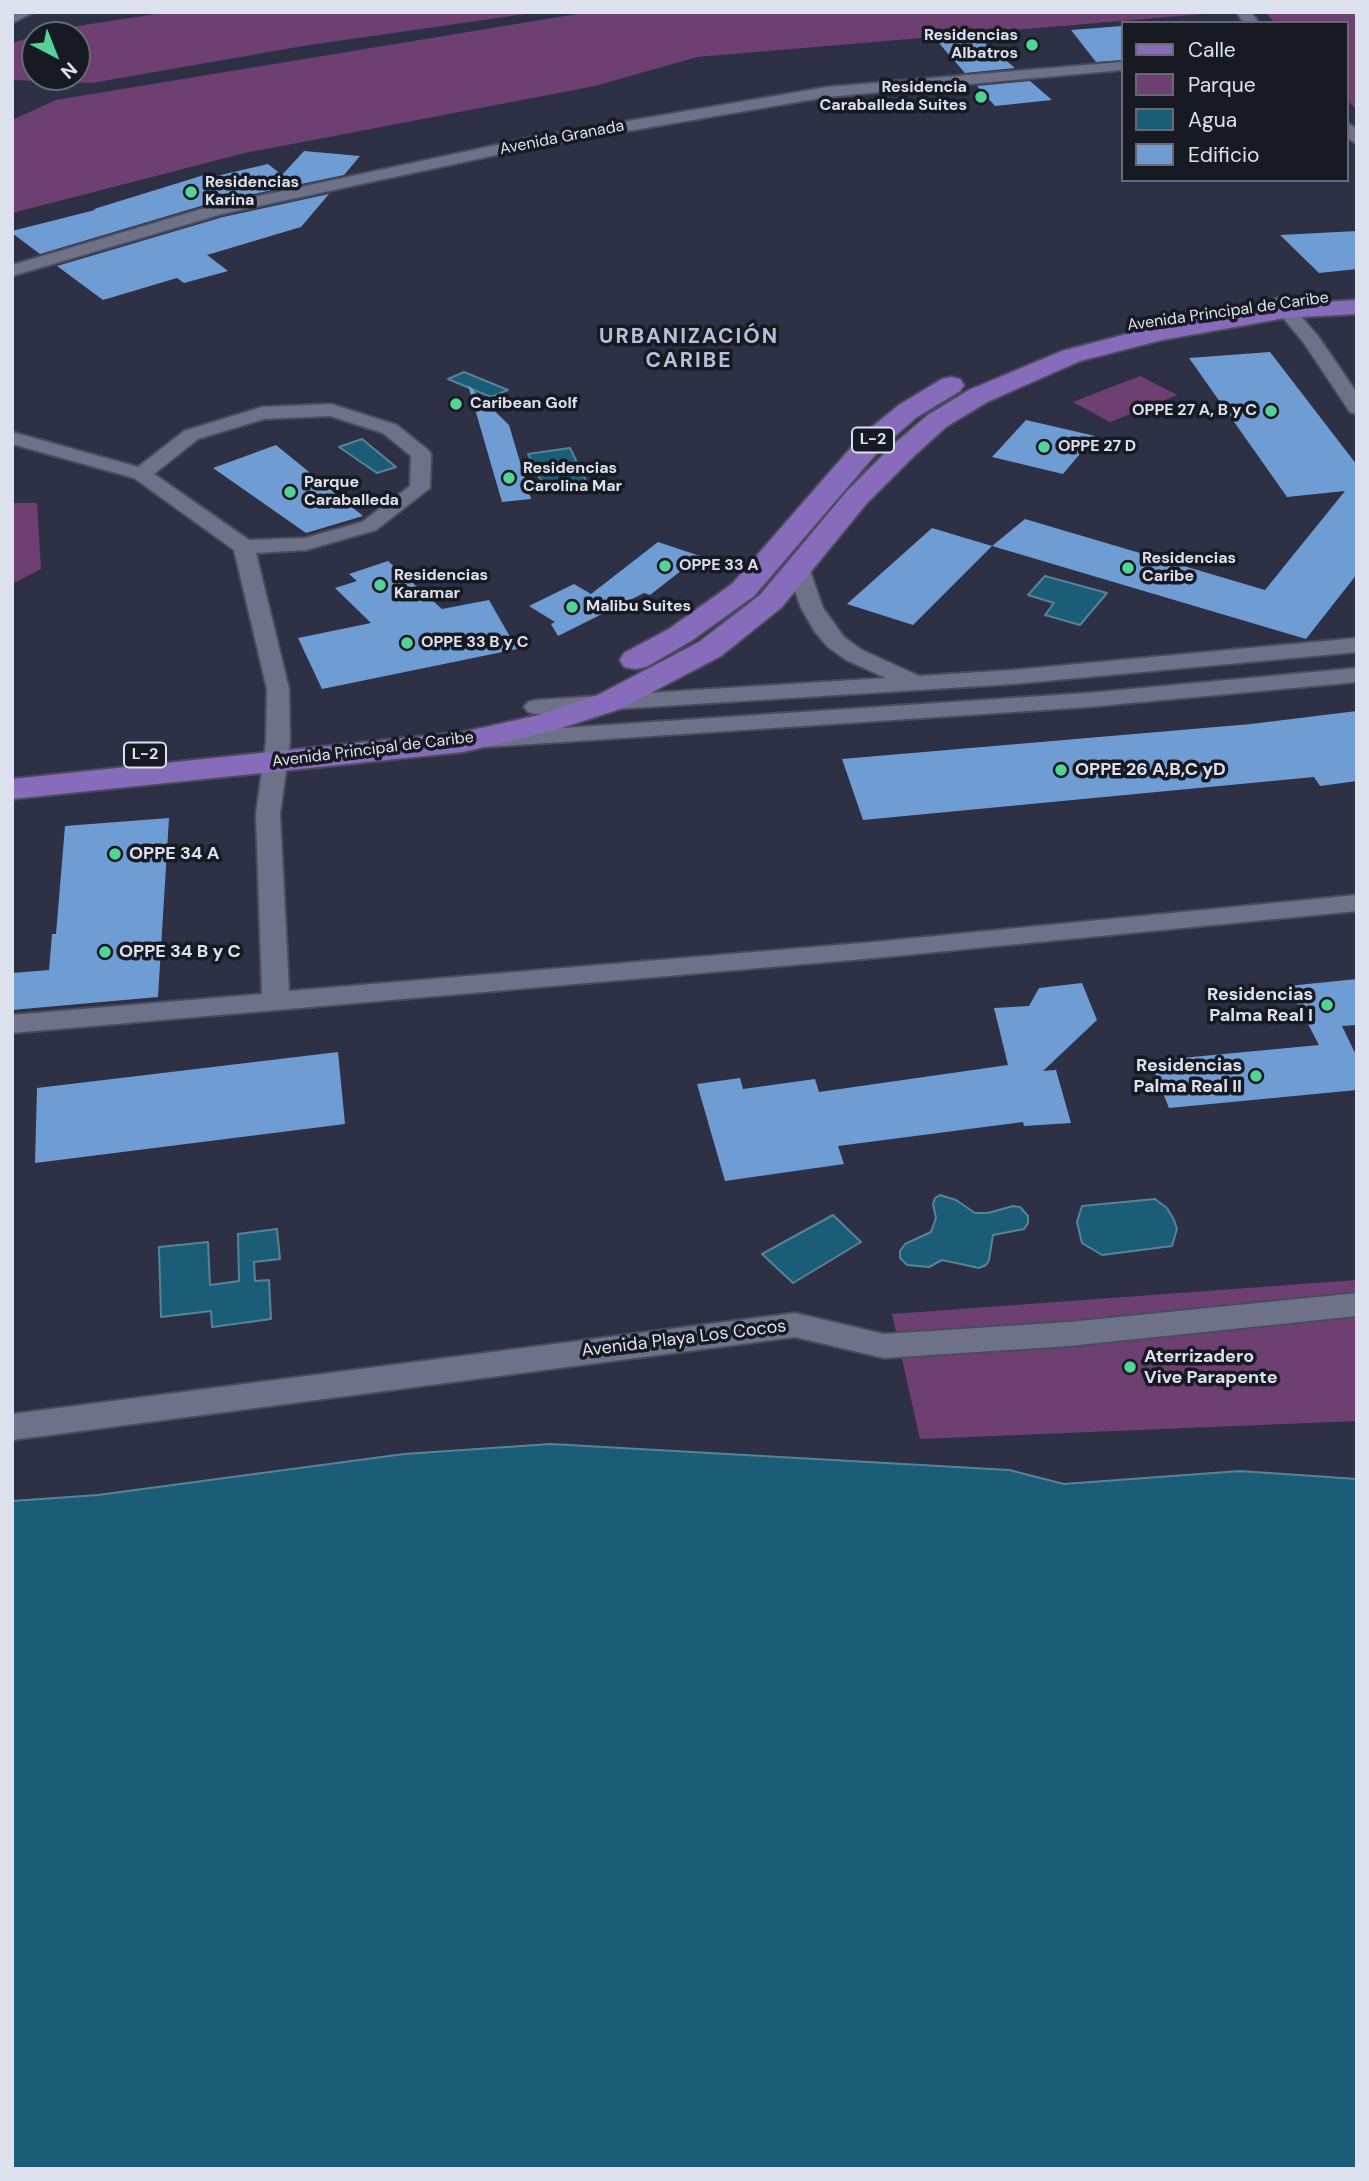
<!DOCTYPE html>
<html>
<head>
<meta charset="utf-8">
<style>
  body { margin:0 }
  #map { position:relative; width:1369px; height:2181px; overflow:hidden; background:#2e3145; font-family:"DM Sans",sans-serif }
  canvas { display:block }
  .frame { position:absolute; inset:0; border:14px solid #dde0ed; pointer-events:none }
  .legend { position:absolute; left:1121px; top:21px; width:228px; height:161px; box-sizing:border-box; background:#181a23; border:2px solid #676974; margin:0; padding:9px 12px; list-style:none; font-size:21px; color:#dde0ed }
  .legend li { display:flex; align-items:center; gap:14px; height:35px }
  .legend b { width:35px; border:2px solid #676974 }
  .north { position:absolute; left:21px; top:21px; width:70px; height:70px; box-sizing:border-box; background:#181a23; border:2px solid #676974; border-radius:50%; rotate:138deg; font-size:19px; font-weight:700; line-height:28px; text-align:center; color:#dde0ed }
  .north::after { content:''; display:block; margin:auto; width:24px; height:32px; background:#54d396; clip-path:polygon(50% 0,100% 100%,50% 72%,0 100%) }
</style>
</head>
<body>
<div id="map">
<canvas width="1369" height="2181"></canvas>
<div class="frame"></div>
<ul class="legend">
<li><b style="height:9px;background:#886cbc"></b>Calle</li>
<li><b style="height:19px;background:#6e4071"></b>Parque</li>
<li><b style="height:19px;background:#1b5c77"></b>Agua</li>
<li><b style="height:19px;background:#6e9cd3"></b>Edificio</li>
</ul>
<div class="north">N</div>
</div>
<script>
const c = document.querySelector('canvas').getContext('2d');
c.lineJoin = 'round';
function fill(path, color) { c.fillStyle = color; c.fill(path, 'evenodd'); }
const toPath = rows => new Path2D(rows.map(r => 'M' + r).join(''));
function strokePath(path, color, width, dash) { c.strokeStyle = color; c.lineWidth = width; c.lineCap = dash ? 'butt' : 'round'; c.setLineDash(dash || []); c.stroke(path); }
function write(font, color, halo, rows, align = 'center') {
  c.font = font + ' "DM Sans",sans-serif'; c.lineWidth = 7; c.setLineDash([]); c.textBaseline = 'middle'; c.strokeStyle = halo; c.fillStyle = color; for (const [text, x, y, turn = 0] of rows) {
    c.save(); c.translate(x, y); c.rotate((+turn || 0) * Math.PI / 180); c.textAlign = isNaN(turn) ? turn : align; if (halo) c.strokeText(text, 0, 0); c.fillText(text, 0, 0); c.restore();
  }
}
fill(toPath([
  [168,12,539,12,303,46,92,83,12,80,12,43,35,36,35,77,77,77,77,35,39,35,59,29],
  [589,12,1214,12,1215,13,697,57,595,86,245,153,12,213,12,120,56,100],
  [1265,12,1357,12,1357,110,1346,99,1346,23,1275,23],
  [1140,376,1177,395,1110,422,1073,402],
  [12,503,37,503,41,569,12,584],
  [1357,1280,1357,1421,920,1439,892,1314]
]), '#6e4071');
const water = toPath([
  [464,372,508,390,491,397,448,379,464,372],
  [362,439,396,467,377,473,339,447,362,439],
  [570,448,587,483,545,489,528,454,570,448],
  [1045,576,1107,593,1080,625,1045,615,1054,603,1028,595,1045,576],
  [940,1195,956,1200,975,1213,988,1213,1013,1206,1020,1207,1028,1216,1028,1223,1024,1229,993,1235,989,1260,986,1265,979,1268,942,1260,929,1267,907,1265,900,1258,900,1251,905,1244,931,1232,936,1218,933,1204,935,1198,940,1195],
  [1155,1199,1167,1208,1174,1220,1177,1229,1172,1246,1102,1255,1082,1243,1077,1222,1082,1206,1155,1199],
  [833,1215,861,1242,793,1283,762,1254,833,1215],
  [277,1229,280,1259,254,1262,255,1281,269,1280,271,1319,212,1327,211,1311,161,1317,159,1247,208,1242,210,1285,239,1281,238,1234,277,1229],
  [551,1444,1009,1470,1064,1484,1240,1471,1357,1479,1357,2169,12,2169,12,1501,98,1495,404,1454,551,1444]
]);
fill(water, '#1b5c77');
strokePath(water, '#55849a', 2);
fill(toPath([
  [1122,26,1122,60,1096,62,1071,30],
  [979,38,1015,68,965,73,938,42],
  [1030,81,1052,100,995,106,977,86],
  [304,151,360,156,344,175,211,203,40,254,12,233,12,231,95,210,94,209,204,175,208,178,268,164,282,175],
  [329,194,301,227,207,255,228,271,184,283,177,278,103,300,57,266,223,217],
  [1357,231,1357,269,1319,273,1280,235],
  [1270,352,1357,465,1357,574,1306,639,992,546,1025,519,1265,590,1345,491,1287,497,1189,358],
  [468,385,509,425,531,499,502,502],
  [1026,420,1095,436,1063,474,992,457],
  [276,445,363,516,306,533,213,468],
  [932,528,992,546,913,625,847,604],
  [658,542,700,556,650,595,644,593,558,636,551,624,555,622,529,606,574,584,591,594],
  [388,561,442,609,489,600,517,649,322,689,298,638,371,623,335,588,357,581,349,574],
  [1357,711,1357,781,1320,786,1314,777,863,820,842,759,1251,724],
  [169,818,158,997,12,1010,12,973,49,970,52,934,56,934,65,826],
  [1357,979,1357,1025,1342,1026,1357,1057,1357,1090,1169,1108,1150,1061,1319,1045,1288,986],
  [1082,983,1097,1020,1043,1071,1056,1070,1071,1123,1024,1126,1023,1122,838,1146,844,1164,725,1181,697,1084,740,1078,743,1089,815,1079,819,1092,1008,1065,994,1008,1029,1006,1039,988],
  [338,1052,345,1124,35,1163,37,1088]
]), '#6e9cd3');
const street = toPath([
  [15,12,34,12,12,23,12,13,15,12],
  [1236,12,1251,12,1259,23,1244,23,1236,12],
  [1122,62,1122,70,827,97,529,148,222,214,12,276,12,265,212,206,529,138,827,87,1122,62],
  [1346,122,1357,129,1357,144,1346,137,1346,122],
  [1279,297,1285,298,1318,336,1357,393,1357,414,1350,412,1304,343,1270,302,1279,297],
  [331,404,397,425,428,450,431,454,430,488,376,530,306,550,256,553,289,689,290,741,280,814,289,991,874,942,1357,895,1357,911,874,958,12,1033,12,1015,262,994,256,814,266,741,267,689,234,550,134,478,12,444,12,432,138,467,184,431,262,407,331,404],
  [330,416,383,433,411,456,410,486,362,522,305,538,249,540,154,474,198,439,264,419,330,416],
  [798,562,806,563,809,568,823,608,844,637,862,650,919,676,1013,670,1357,638,1357,652,1013,684,536,714,528,712,524,707,528,702,536,700,886,678,846,660,828,647,815,632,801,608,787,568,790,563,798,562],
  [1357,668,1357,682,1088,707,487,747,479,745,475,740,479,735,487,733,1088,693,1357,668],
  [1357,1293,1357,1316,1069,1346,884,1358,795,1337,12,1440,12,1414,795,1313,884,1334,1069,1322,1357,1293]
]);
const primary = toPath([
  [1357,300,1357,314,1285,318,1162,340,1080,361,987,402,946,427,914,456,867,503,782,607,721,656,620,709,555,730,463,752,12,799,12,779,463,732,535,716,598,695,699,642,760,595,847,491,894,444,928,415,969,390,1062,351,1161,325,1285,304,1357,300],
  [951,377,960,379,964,385,960,391,917,417,882,447,754,596,691,641,646,667,635,669,624,667,620,660,624,653,669,629,732,584,862,435,899,405,942,379,951,377]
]);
strokePath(street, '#4a4c5d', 4);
strokePath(primary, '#4a4c5d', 4);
fill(street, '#6e7289');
fill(primary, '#886cbc');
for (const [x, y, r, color] of [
  [1032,45,7,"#54d396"],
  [981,97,7,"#54d396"],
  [191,192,7,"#54d396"],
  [456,404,7,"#54d396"],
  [1271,411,7,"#54d396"],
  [1044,447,7,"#54d396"],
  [509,478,7,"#54d396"],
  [290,492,7,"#54d396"],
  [665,566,7,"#54d396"],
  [1128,568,7,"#54d396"],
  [380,585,7,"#54d396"],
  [572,607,7,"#54d396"],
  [407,643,7,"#54d396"],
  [1061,770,7,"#54d396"],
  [115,854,7,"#54d396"],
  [105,952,7,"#54d396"],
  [1327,1005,7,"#54d396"],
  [1256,1076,7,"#54d396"],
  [1130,1367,7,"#54d396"]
]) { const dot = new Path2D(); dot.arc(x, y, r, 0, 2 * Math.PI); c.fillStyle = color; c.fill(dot); strokePath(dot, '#181a23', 2.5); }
write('bold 16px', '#dde0ed', '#181a23', [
  ["Residencias",1018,36,"right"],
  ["Albatros",1018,54,"right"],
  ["Residencia",967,88,"right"],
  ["Caraballeda Suites",967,106,"right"],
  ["Residencias",205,183],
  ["Karina",205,201],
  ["Caribean Golf",470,404],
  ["OPPE 27 A, B y C",1257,411,"right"],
  ["OPPE 27 D",1058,447],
  ["Residencias",523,469],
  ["Carolina Mar",523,487],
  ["Parque",304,483],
  ["Caraballeda",304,501],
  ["Residencias",1142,559],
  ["Caribe",1142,577],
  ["OPPE 33 A",679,566],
  ["Residencias",394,576],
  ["Karamar",394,594],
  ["Malibu Suites",586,607],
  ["OPPE 33 B y C",421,643]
], 'left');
write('16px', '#dde0ed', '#181a23', [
  ["Avenida Granada",562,138,-11],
  ["Avenida Principal de Caribe",1228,312,-8],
  ["Avenida Principal de Caribe",373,750,-7]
]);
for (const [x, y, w] of [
  [873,440,42],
  [145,755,42]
]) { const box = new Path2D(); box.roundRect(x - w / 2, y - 12.5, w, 25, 5); c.fillStyle = '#181a23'; c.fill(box); strokePath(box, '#dde0ed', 2); }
write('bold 16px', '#dde0ed', null, [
  ["L-2",873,440],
  ["L-2",145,755]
]);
write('bold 18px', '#dde0ed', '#181a23', [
  ["OPPE 26 A,B,C yD",1075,770],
  ["OPPE 34 A",129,854],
  ["OPPE 34 B y C",119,952],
  ["Residencias",1313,995,"right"],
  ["Palma Real I",1313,1016,"right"],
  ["Residencias",1242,1066,"right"],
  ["Palma Real II",1242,1087,"right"],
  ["Aterrizadero",1144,1357],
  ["Vive Parapente",1144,1378]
], 'left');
write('18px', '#dde0ed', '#181a23', [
  ["Avenida Playa Los Cocos",684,1339,-7]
]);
c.letterSpacing = '2px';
write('bold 21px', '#babfd9', '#181a23', [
  ["URBANIZACIÓN",689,337],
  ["CARIBE",689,361]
]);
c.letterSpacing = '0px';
</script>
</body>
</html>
